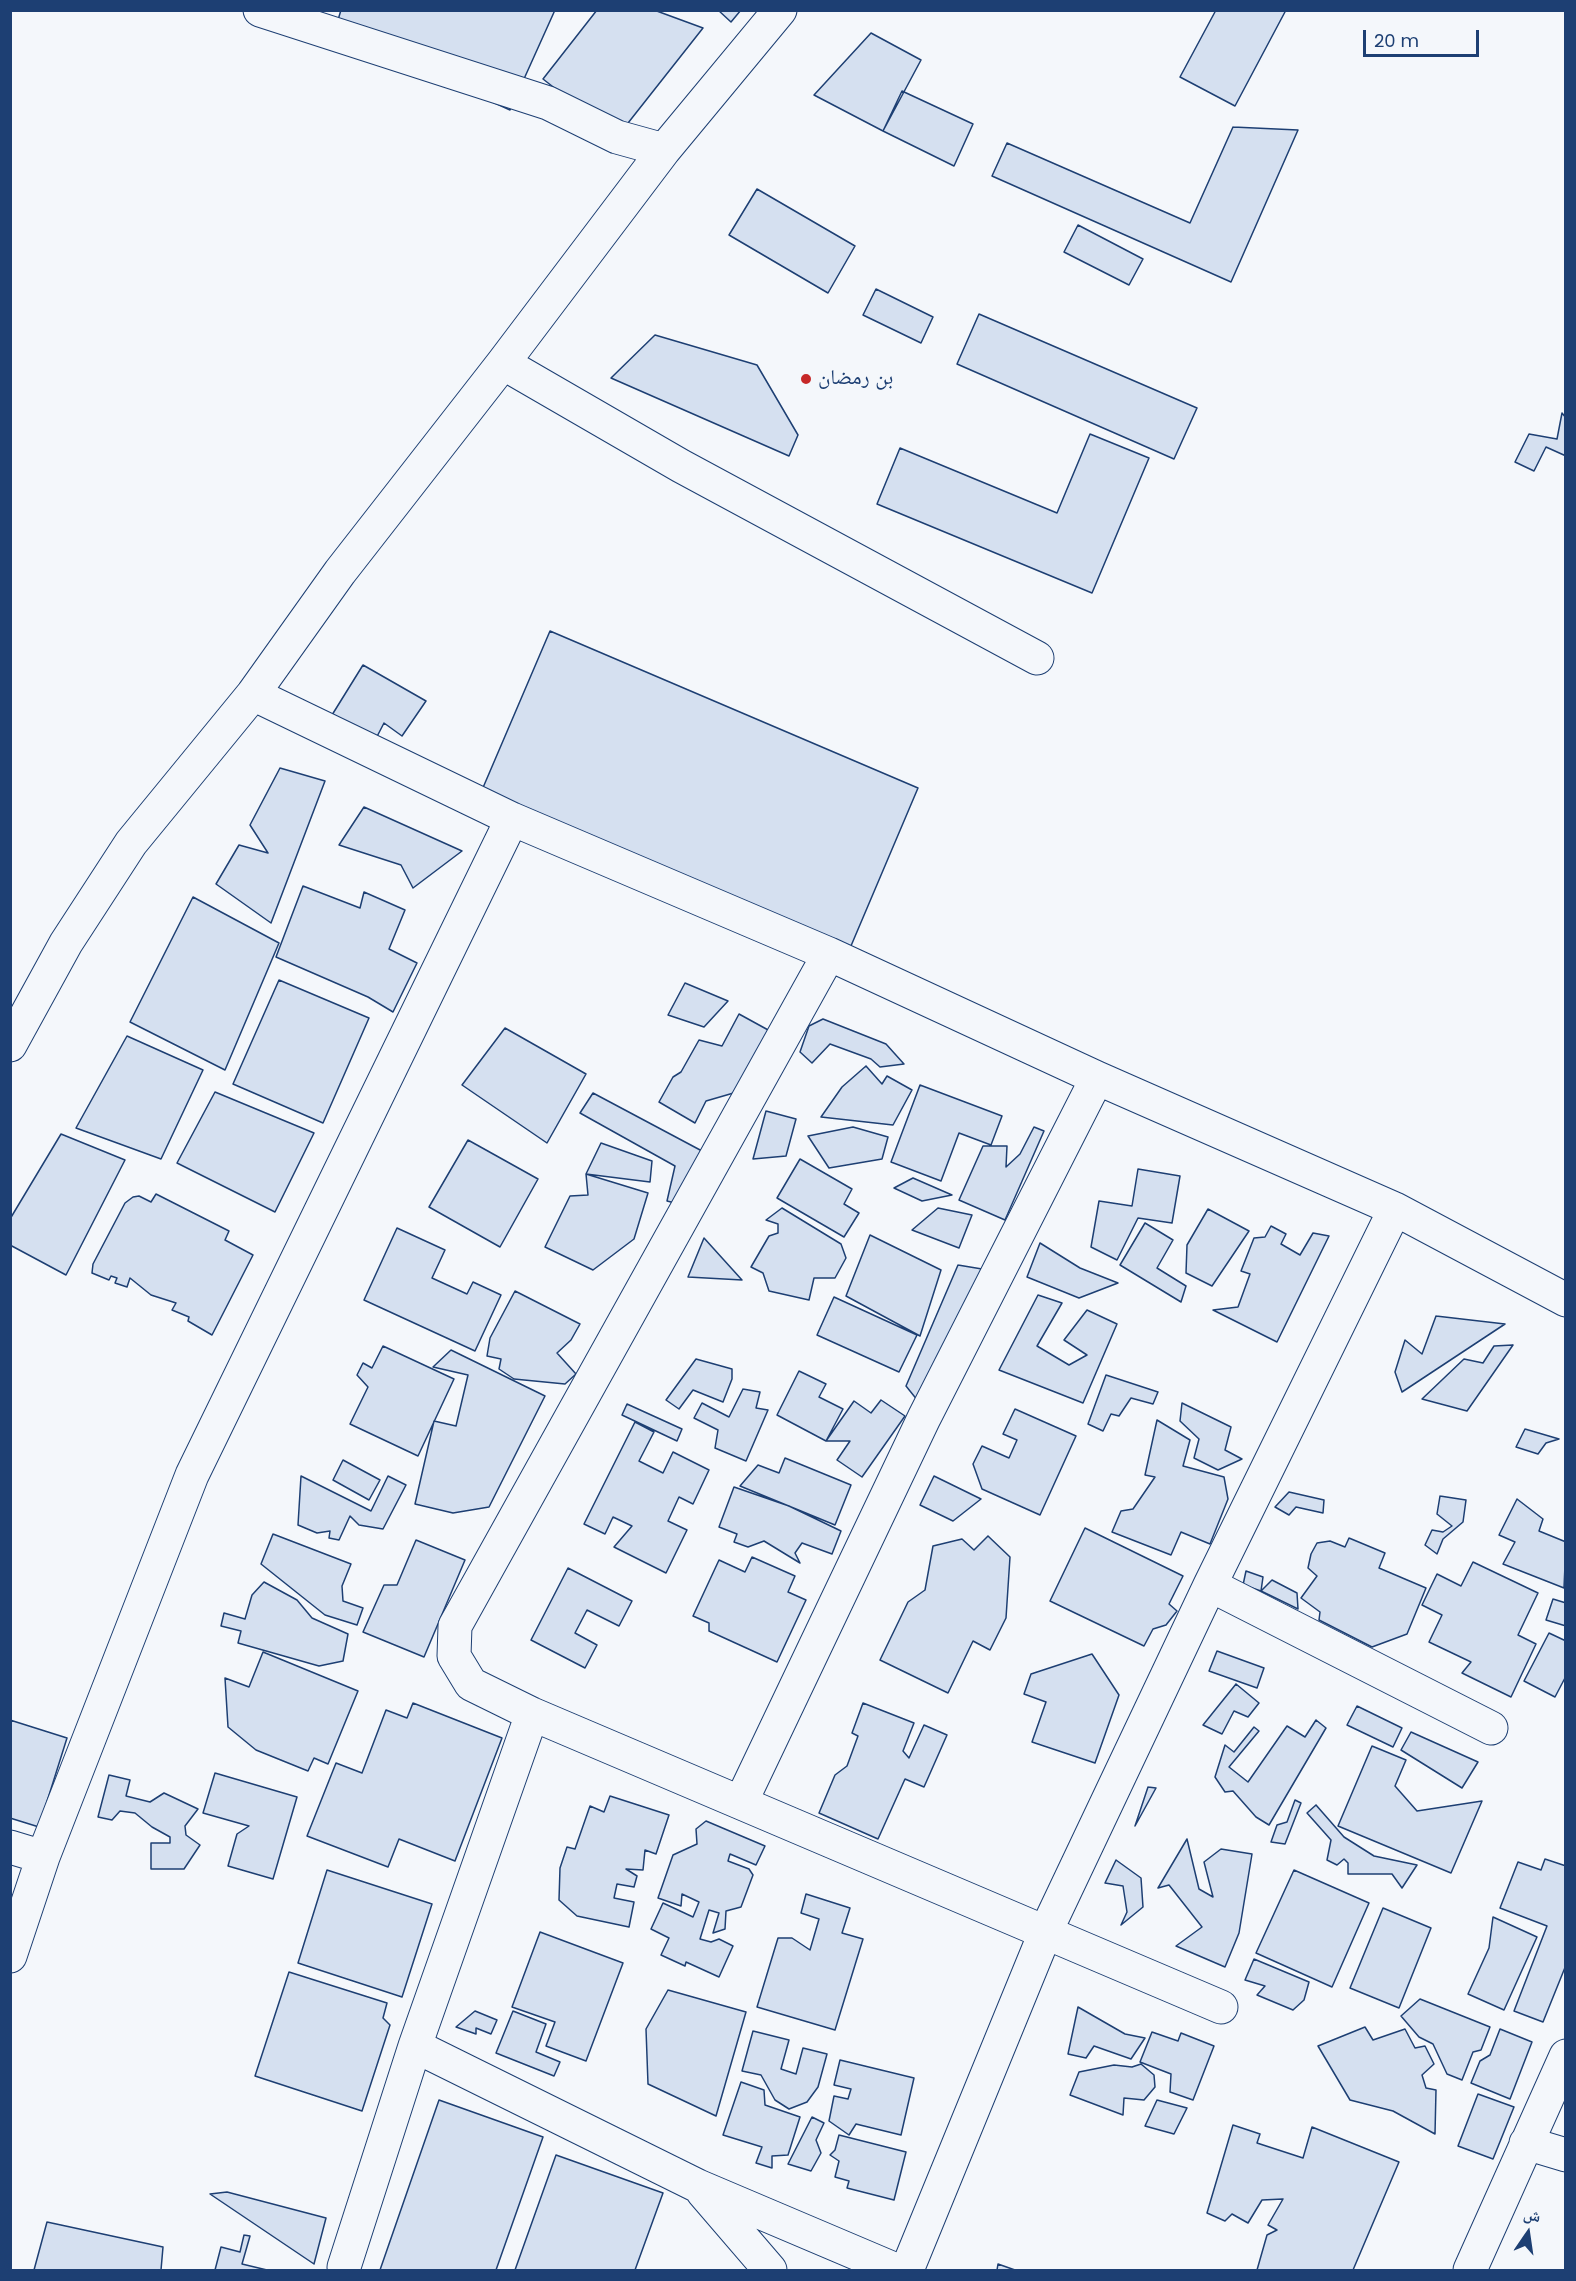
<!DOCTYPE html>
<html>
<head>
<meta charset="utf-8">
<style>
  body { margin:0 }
  #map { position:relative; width:1576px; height:2281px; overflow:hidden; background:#f4f7fb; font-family:Poppins,"Noto Naskh Arabic",sans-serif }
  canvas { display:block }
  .frame { position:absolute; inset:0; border:12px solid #1d3f73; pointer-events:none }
  .north { position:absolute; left:1498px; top:2203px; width:60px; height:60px; -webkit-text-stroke:4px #f4f7fb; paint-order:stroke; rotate:13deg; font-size:16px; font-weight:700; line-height:24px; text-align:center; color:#1d3f73 }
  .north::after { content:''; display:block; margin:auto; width:21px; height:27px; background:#1d3f73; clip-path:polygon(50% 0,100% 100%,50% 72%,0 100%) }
  .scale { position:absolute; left:1363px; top:30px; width:116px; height:27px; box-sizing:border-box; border:3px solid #1d3f73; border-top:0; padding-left:8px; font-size:18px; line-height:21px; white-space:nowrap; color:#1d3f73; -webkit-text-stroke:4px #f4f7fb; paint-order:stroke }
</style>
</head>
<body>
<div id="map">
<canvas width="1576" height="2281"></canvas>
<div class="frame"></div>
<div class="north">ش</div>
<div class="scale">20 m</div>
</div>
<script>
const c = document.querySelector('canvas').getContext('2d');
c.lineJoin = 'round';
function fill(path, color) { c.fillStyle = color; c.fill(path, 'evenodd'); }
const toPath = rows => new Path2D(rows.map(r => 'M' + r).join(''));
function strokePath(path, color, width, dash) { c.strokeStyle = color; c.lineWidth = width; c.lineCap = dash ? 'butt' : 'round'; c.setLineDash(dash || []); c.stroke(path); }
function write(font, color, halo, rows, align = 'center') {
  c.font = font + ' Poppins,"Noto Naskh Arabic",sans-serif'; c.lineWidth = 4.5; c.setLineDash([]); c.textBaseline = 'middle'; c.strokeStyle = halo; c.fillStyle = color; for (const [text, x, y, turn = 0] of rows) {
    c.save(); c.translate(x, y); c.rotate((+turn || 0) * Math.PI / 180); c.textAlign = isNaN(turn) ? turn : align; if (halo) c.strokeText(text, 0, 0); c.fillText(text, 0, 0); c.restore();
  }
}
const building = toPath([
  [341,10,555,10,510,110,335,30,341,10],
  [597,10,654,10,703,28,617,137,543,79,597,10],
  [718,10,741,10,731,22,718,10],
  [1216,10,1286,10,1235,106,1180,77,1216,10],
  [871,33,921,60,883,131,814,95,871,33],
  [902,91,973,124,954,166,883,131,902,91],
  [1233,127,1298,130,1231,282,992,176,1007,143,1190,223,1233,127],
  [757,189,855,246,828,293,729,235,757,189],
  [1078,225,1143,259,1129,285,1064,252,1078,225],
  [876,289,933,317,921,343,863,315,876,289],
  [979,314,1197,408,1174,459,957,364,979,314],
  [655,335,757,365,798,435,789,456,611,378,655,335],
  [1562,413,1566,418,1566,456,1546,447,1534,471,1515,462,1529,434,1557,439,1562,413],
  [1090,434,1149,458,1092,593,877,504,900,448,1057,513,1090,434],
  [550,631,918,788,845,960,476,804,550,631],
  [363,665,426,701,402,736,384,723,370,750,332,715,363,665],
  [280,768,325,781,271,923,216,884,239,845,268,853,250,825,280,768],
  [364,807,462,851,413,888,401,865,339,845,364,807],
  [303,886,360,908,364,892,405,910,389,949,417,963,393,1012,368,997,276,957,303,886],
  [193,897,279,943,225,1070,130,1022,193,897],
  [279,980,369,1018,323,1123,233,1084,279,980],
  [685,983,728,1001,704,1027,668,1015,685,983],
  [739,1014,770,1031,737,1092,706,1101,695,1123,659,1102,673,1077,681,1072,699,1040,722,1046,739,1014],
  [823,1019,886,1044,904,1064,880,1067,871,1059,830,1044,812,1063,800,1052,809,1026,823,1019],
  [505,1028,586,1074,547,1143,462,1085,505,1028],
  [127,1036,203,1070,161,1159,76,1128,127,1036],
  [866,1066,882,1084,887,1076,912,1090,893,1125,821,1117,842,1087,866,1066],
  [920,1085,1002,1116,991,1145,959,1133,941,1181,891,1162,920,1085],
  [215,1092,314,1133,275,1212,177,1163,215,1092],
  [593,1093,702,1151,679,1204,667,1201,675,1166,580,1113,593,1093],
  [766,1111,796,1119,786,1156,753,1159,766,1111],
  [853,1127,888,1137,882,1159,829,1168,808,1136,853,1127],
  [1034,1127,1044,1131,1005,1220,959,1200,983,1146,1007,1146,1006,1167,1020,1154,1034,1127],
  [61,1134,125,1160,66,1275,10,1245,10,1219,61,1134],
  [468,1140,538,1179,500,1247,429,1207,468,1140],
  [601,1143,652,1161,650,1182,586,1174,601,1143],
  [800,1159,852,1189,844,1204,859,1213,844,1237,777,1198,800,1159],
  [1138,1169,1180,1176,1172,1223,1138,1218,1117,1260,1091,1247,1099,1201,1132,1206,1138,1169],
  [586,1174,648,1193,634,1239,593,1270,545,1247,570,1196,588,1195,586,1174],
  [913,1178,952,1195,922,1201,894,1188,913,1178],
  [156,1194,229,1231,225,1240,253,1255,212,1335,188,1321,189,1317,172,1310,176,1303,151,1295,130,1278,127,1287,115,1283,117,1278,111,1276,109,1280,92,1273,93,1264,125,1203,133,1197,139,1196,151,1202,156,1194],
  [782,1208,841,1244,846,1258,835,1278,814,1278,809,1300,769,1291,763,1273,751,1267,769,1236,778,1233,778,1224,766,1220,782,1208],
  [938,1208,972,1215,959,1248,912,1230,938,1208],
  [1208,1209,1249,1231,1212,1286,1186,1273,1187,1245,1208,1209],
  [1145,1223,1173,1240,1157,1268,1186,1286,1181,1302,1120,1265,1145,1223],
  [1271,1226,1286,1234,1281,1244,1300,1255,1313,1233,1329,1236,1277,1342,1213,1310,1238,1307,1250,1274,1241,1271,1254,1238,1265,1237,1271,1226],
  [397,1228,445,1250,432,1278,467,1294,473,1282,501,1295,475,1351,364,1300,397,1228],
  [870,1235,941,1270,920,1336,846,1296,870,1235],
  [704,1238,742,1280,688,1277,704,1238],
  [1040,1243,1080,1268,1118,1283,1079,1298,1027,1277,1040,1243],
  [958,1265,988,1270,922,1406,906,1386,958,1265],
  [515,1291,580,1324,571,1340,557,1353,576,1374,565,1384,514,1379,499,1369,501,1359,487,1356,490,1338,515,1291],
  [1038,1295,1062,1303,1037,1346,1069,1365,1087,1355,1064,1340,1087,1310,1117,1324,1083,1403,999,1370,1038,1295],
  [834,1297,917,1335,899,1372,817,1335,834,1297],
  [1436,1316,1505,1324,1402,1392,1395,1372,1405,1340,1422,1354,1436,1316],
  [1513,1345,1467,1411,1422,1399,1464,1359,1483,1363,1494,1346,1513,1345],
  [383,1346,454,1379,418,1456,350,1424,368,1387,357,1375,363,1363,372,1368,383,1346],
  [451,1350,545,1396,489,1507,453,1513,415,1504,434,1421,456,1426,468,1375,433,1367,451,1350],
  [696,1359,732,1369,732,1379,723,1402,693,1390,679,1409,666,1400,696,1359],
  [799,1371,826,1384,819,1397,843,1409,826,1441,777,1415,799,1371],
  [1106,1375,1158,1392,1153,1404,1131,1398,1119,1416,1111,1414,1103,1431,1088,1424,1106,1375],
  [743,1389,760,1392,756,1408,768,1410,746,1461,715,1448,718,1430,694,1418,702,1403,729,1417,743,1389],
  [881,1400,905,1416,862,1477,837,1460,850,1441,826,1441,854,1401,871,1413,881,1400],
  [1182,1403,1231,1427,1225,1450,1242,1459,1218,1470,1194,1458,1199,1439,1180,1421,1182,1403],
  [627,1404,682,1429,677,1441,622,1415,627,1404],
  [1015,1409,1076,1436,1040,1515,982,1489,973,1464,982,1446,1009,1458,1017,1440,1003,1434,1015,1409],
  [1157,1420,1190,1440,1183,1466,1224,1477,1228,1499,1210,1544,1181,1532,1171,1555,1112,1532,1121,1511,1133,1509,1155,1477,1145,1475,1157,1420],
  [635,1422,654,1432,639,1461,663,1473,673,1452,709,1470,693,1504,679,1497,668,1521,687,1530,666,1573,614,1547,632,1526,613,1517,605,1534,584,1524,635,1422],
  [1525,1429,1559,1439,1546,1443,1538,1454,1516,1447,1525,1429],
  [785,1458,851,1485,835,1525,740,1486,758,1465,779,1473,785,1458],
  [343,1460,380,1480,369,1500,333,1480,343,1460],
  [301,1476,371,1511,388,1476,406,1485,383,1529,359,1525,350,1516,339,1540,329,1538,330,1531,317,1533,298,1525,301,1476],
  [934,1476,981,1499,953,1521,920,1505,934,1476],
  [734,1487,789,1506,841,1531,832,1554,802,1543,795,1553,800,1563,764,1541,748,1547,734,1542,737,1534,719,1527,734,1487],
  [1289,1492,1324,1500,1323,1513,1296,1507,1289,1515,1275,1507,1289,1492],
  [1440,1496,1466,1500,1463,1522,1443,1539,1437,1554,1425,1545,1432,1530,1443,1532,1452,1526,1437,1514,1440,1496],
  [1517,1499,1543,1519,1539,1531,1566,1542,1564,1588,1503,1564,1515,1542,1499,1535,1517,1499],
  [1085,1528,1183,1576,1169,1604,1177,1611,1166,1625,1153,1629,1144,1646,1050,1601,1085,1528],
  [273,1534,351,1564,342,1586,343,1601,363,1608,357,1625,325,1615,261,1564,273,1534],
  [988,1536,1010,1557,1006,1618,990,1650,973,1641,948,1693,880,1660,908,1602,925,1590,933,1546,962,1539,974,1550,988,1536],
  [1349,1538,1385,1553,1379,1568,1426,1588,1407,1634,1372,1647,1319,1620,1320,1612,1301,1598,1317,1576,1308,1568,1311,1554,1317,1543,1330,1541,1345,1547,1349,1538],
  [416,1540,465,1560,424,1657,363,1632,384,1585,397,1585,416,1540],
  [752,1557,795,1576,788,1592,806,1600,777,1662,709,1631,709,1623,693,1616,719,1560,745,1572,752,1557],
  [1473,1562,1538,1593,1518,1635,1536,1644,1511,1697,1462,1673,1471,1662,1429,1642,1442,1615,1422,1605,1437,1574,1461,1586,1473,1562],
  [568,1568,632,1601,619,1626,587,1610,575,1633,597,1645,585,1668,531,1640,568,1568],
  [1246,1571,1263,1577,1261,1591,1243,1585,1246,1571],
  [1272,1580,1297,1593,1298,1609,1261,1591,1272,1580],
  [264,1582,297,1600,312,1618,348,1634,343,1661,319,1666,238,1643,241,1631,221,1626,224,1613,245,1619,252,1595,264,1582],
  [1553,1599,1566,1603,1566,1626,1546,1620,1553,1599],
  [1549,1633,1566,1641,1566,1676,1555,1697,1524,1681,1549,1633],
  [1217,1651,1264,1668,1257,1688,1209,1671,1217,1651],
  [263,1652,358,1691,328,1764,314,1758,308,1771,256,1750,228,1727,225,1678,249,1687,263,1652],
  [1092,1654,1119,1695,1095,1763,1032,1742,1046,1702,1024,1694,1031,1674,1092,1654],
  [1236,1684,1259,1703,1248,1717,1234,1711,1222,1734,1203,1725,1236,1684],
  [413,1703,502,1738,455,1861,399,1839,388,1867,307,1836,336,1763,362,1773,386,1710,407,1718,413,1703],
  [863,1703,914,1723,903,1751,909,1758,924,1725,947,1735,924,1787,905,1779,878,1839,819,1813,835,1775,847,1766,858,1736,852,1733,863,1703],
  [1357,1706,1402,1728,1393,1747,1347,1725,1357,1706],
  [10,1720,67,1738,39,1827,10,1818,10,1720],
  [1316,1720,1326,1728,1269,1825,1256,1817,1233,1791,1225,1792,1215,1777,1225,1745,1234,1752,1254,1727,1259,1731,1229,1767,1248,1782,1287,1726,1305,1737,1316,1720],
  [1411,1732,1478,1762,1462,1788,1401,1750,1411,1732],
  [1372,1746,1406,1760,1395,1786,1417,1811,1482,1801,1451,1873,1338,1826,1372,1746],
  [215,1773,297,1797,273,1879,228,1866,237,1834,249,1826,203,1813,215,1773],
  [109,1775,130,1780,126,1796,150,1802,164,1793,198,1809,185,1826,186,1835,200,1845,184,1869,151,1869,151,1843,170,1843,170,1837,152,1827,135,1813,120,1811,112,1820,98,1817,109,1775],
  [1148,1787,1156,1788,1135,1826,1148,1787],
  [610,1796,669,1815,656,1854,645,1850,643,1870,626,1869,637,1876,634,1887,617,1884,614,1898,634,1902,629,1927,577,1916,559,1900,560,1868,567,1847,575,1849,590,1806,604,1812,610,1796],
  [1295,1800,1301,1803,1285,1844,1271,1842,1277,1825,1287,1822,1295,1800],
  [1316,1805,1344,1837,1374,1856,1417,1865,1402,1888,1392,1874,1348,1874,1348,1863,1344,1859,1337,1865,1327,1860,1331,1840,1307,1813,1316,1805],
  [706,1821,765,1846,756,1865,730,1854,728,1861,749,1869,753,1875,741,1907,726,1911,725,1929,713,1933,719,1913,709,1910,700,1939,711,1942,719,1939,733,1946,719,1977,686,1962,685,1966,661,1955,669,1938,651,1929,663,1903,693,1917,699,1902,682,1894,681,1906,658,1898,673,1855,697,1844,696,1829,706,1821],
  [1187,1839,1199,1889,1213,1897,1204,1862,1221,1849,1252,1854,1239,1933,1225,1967,1176,1946,1202,1927,1169,1885,1158,1888,1187,1839],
  [1545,1859,1566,1866,1566,1965,1543,2022,1514,2011,1547,1926,1500,1908,1518,1862,1541,1870,1545,1859],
  [1116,1860,1141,1878,1143,1907,1121,1925,1127,1912,1123,1886,1105,1883,1116,1860],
  [327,1870,432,1904,402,1997,298,1963,327,1870],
  [1294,1870,1369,1903,1332,1987,1256,1953,1294,1870],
  [806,1894,850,1908,842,1933,863,1939,835,2030,757,2007,778,1938,792,1938,810,1950,819,1919,801,1913,806,1894],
  [1383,1908,1431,1928,1399,2008,1350,1988,1383,1908],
  [1493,1917,1537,1937,1504,2010,1468,1994,1489,1948,1493,1917],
  [540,1932,623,1963,586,2061,546,2046,555,2022,512,2007,540,1932],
  [1254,1959,1309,1982,1304,2000,1293,2010,1257,1995,1265,1986,1245,1980,1254,1959],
  [289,1972,387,2003,383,2018,390,2025,362,2111,255,2076,289,1972],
  [668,1990,746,2012,716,2116,648,2084,646,2029,668,1990],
  [1420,1999,1490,2027,1481,2050,1473,2052,1462,2080,1447,2074,1433,2044,1419,2037,1401,2016,1420,1999],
  [1078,2007,1125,2034,1145,2038,1131,2059,1094,2046,1086,2058,1068,2054,1078,2007],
  [475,2011,497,2020,491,2034,476,2028,476,2034,456,2027,475,2011],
  [513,2011,546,2024,536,2052,560,2062,554,2076,496,2053,513,2011],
  [1365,2027,1373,2040,1405,2029,1415,2048,1425,2046,1434,2064,1422,2075,1426,2088,1436,2090,1435,2134,1393,2111,1350,2100,1318,2046,1365,2027],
  [1500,2029,1532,2042,1510,2099,1471,2083,1480,2061,1490,2055,1500,2029],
  [753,2031,789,2040,781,2069,796,2074,803,2048,827,2054,818,2087,807,2102,789,2109,775,2100,761,2075,742,2071,753,2031],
  [1152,2032,1178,2041,1181,2033,1214,2046,1193,2100,1170,2092,1171,2074,1140,2062,1152,2032],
  [840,2060,914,2078,901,2135,856,2124,849,2135,829,2121,834,2096,848,2099,851,2089,834,2085,840,2060],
  [1141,2064,1154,2075,1155,2087,1144,2100,1124,2098,1123,2115,1070,2095,1079,2072,1114,2065,1132,2067,1141,2064],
  [741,2082,764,2090,765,2105,800,2117,788,2155,772,2156,772,2168,756,2163,762,2147,723,2135,741,2082],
  [1478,2094,1514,2107,1493,2159,1458,2146,1478,2094],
  [439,2100,543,2137,496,2270,380,2270,439,2100],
  [1157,2100,1187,2108,1174,2134,1145,2126,1157,2100],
  [812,2117,824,2123,816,2140,821,2153,811,2171,788,2164,812,2117],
  [1233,2125,1260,2134,1257,2143,1303,2158,1312,2127,1399,2162,1353,2270,1257,2270,1267,2235,1277,2230,1268,2225,1283,2199,1262,2200,1248,2223,1232,2214,1225,2221,1207,2213,1233,2125],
  [839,2135,906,2152,894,2200,847,2188,849,2181,835,2177,839,2161,830,2155,835,2150,839,2135],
  [556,2155,663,2193,635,2270,515,2270,556,2155],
  [227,2192,326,2218,314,2264,210,2194,227,2192],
  [47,2222,163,2247,161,2270,34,2270,47,2222],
  [244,2235,250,2236,242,2264,267,2270,215,2270,221,2247,240,2252,244,2235],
  [998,2264,1015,2270,997,2270,998,2264]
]);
fill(building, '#d5e0f0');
strokePath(building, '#1d3f73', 1.5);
const minor = toPath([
  [260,10,548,103,617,137,664,150],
  [503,363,681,466,1037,658],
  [253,694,512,819,829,954,1097,1078,1395,1209,1566,1300],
  [829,954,455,1626,454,1656,471,1684,532,1714,1221,2007],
  [10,1045,66,943,131,843,253,694,340,572,503,363,664,150,780,10],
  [1210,1585,1491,1728],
  [741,1802,924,1418,1097,1078],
  [10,1847,43,1857],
  [10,1956,43,1857,192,1475,512,819],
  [415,2046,698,2186,896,2270],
  [1526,2143,1566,2155],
  [703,2192,770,2270],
  [344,2267,415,2046,532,1714],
  [907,2270,1046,1931,1210,1585,1395,1209],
  [1470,2270,1566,2056]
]);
strokePath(minor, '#1d3f73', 35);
strokePath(minor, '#f4f7fb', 33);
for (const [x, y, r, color] of [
  [806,379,6,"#c62828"]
]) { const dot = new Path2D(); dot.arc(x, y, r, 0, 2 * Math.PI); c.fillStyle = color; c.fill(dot); strokePath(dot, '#f4f7fb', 2); }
write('21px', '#1d3f73', '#f4f7fb', [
  ["بن رمضان",818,379]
], 'left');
</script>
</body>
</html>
